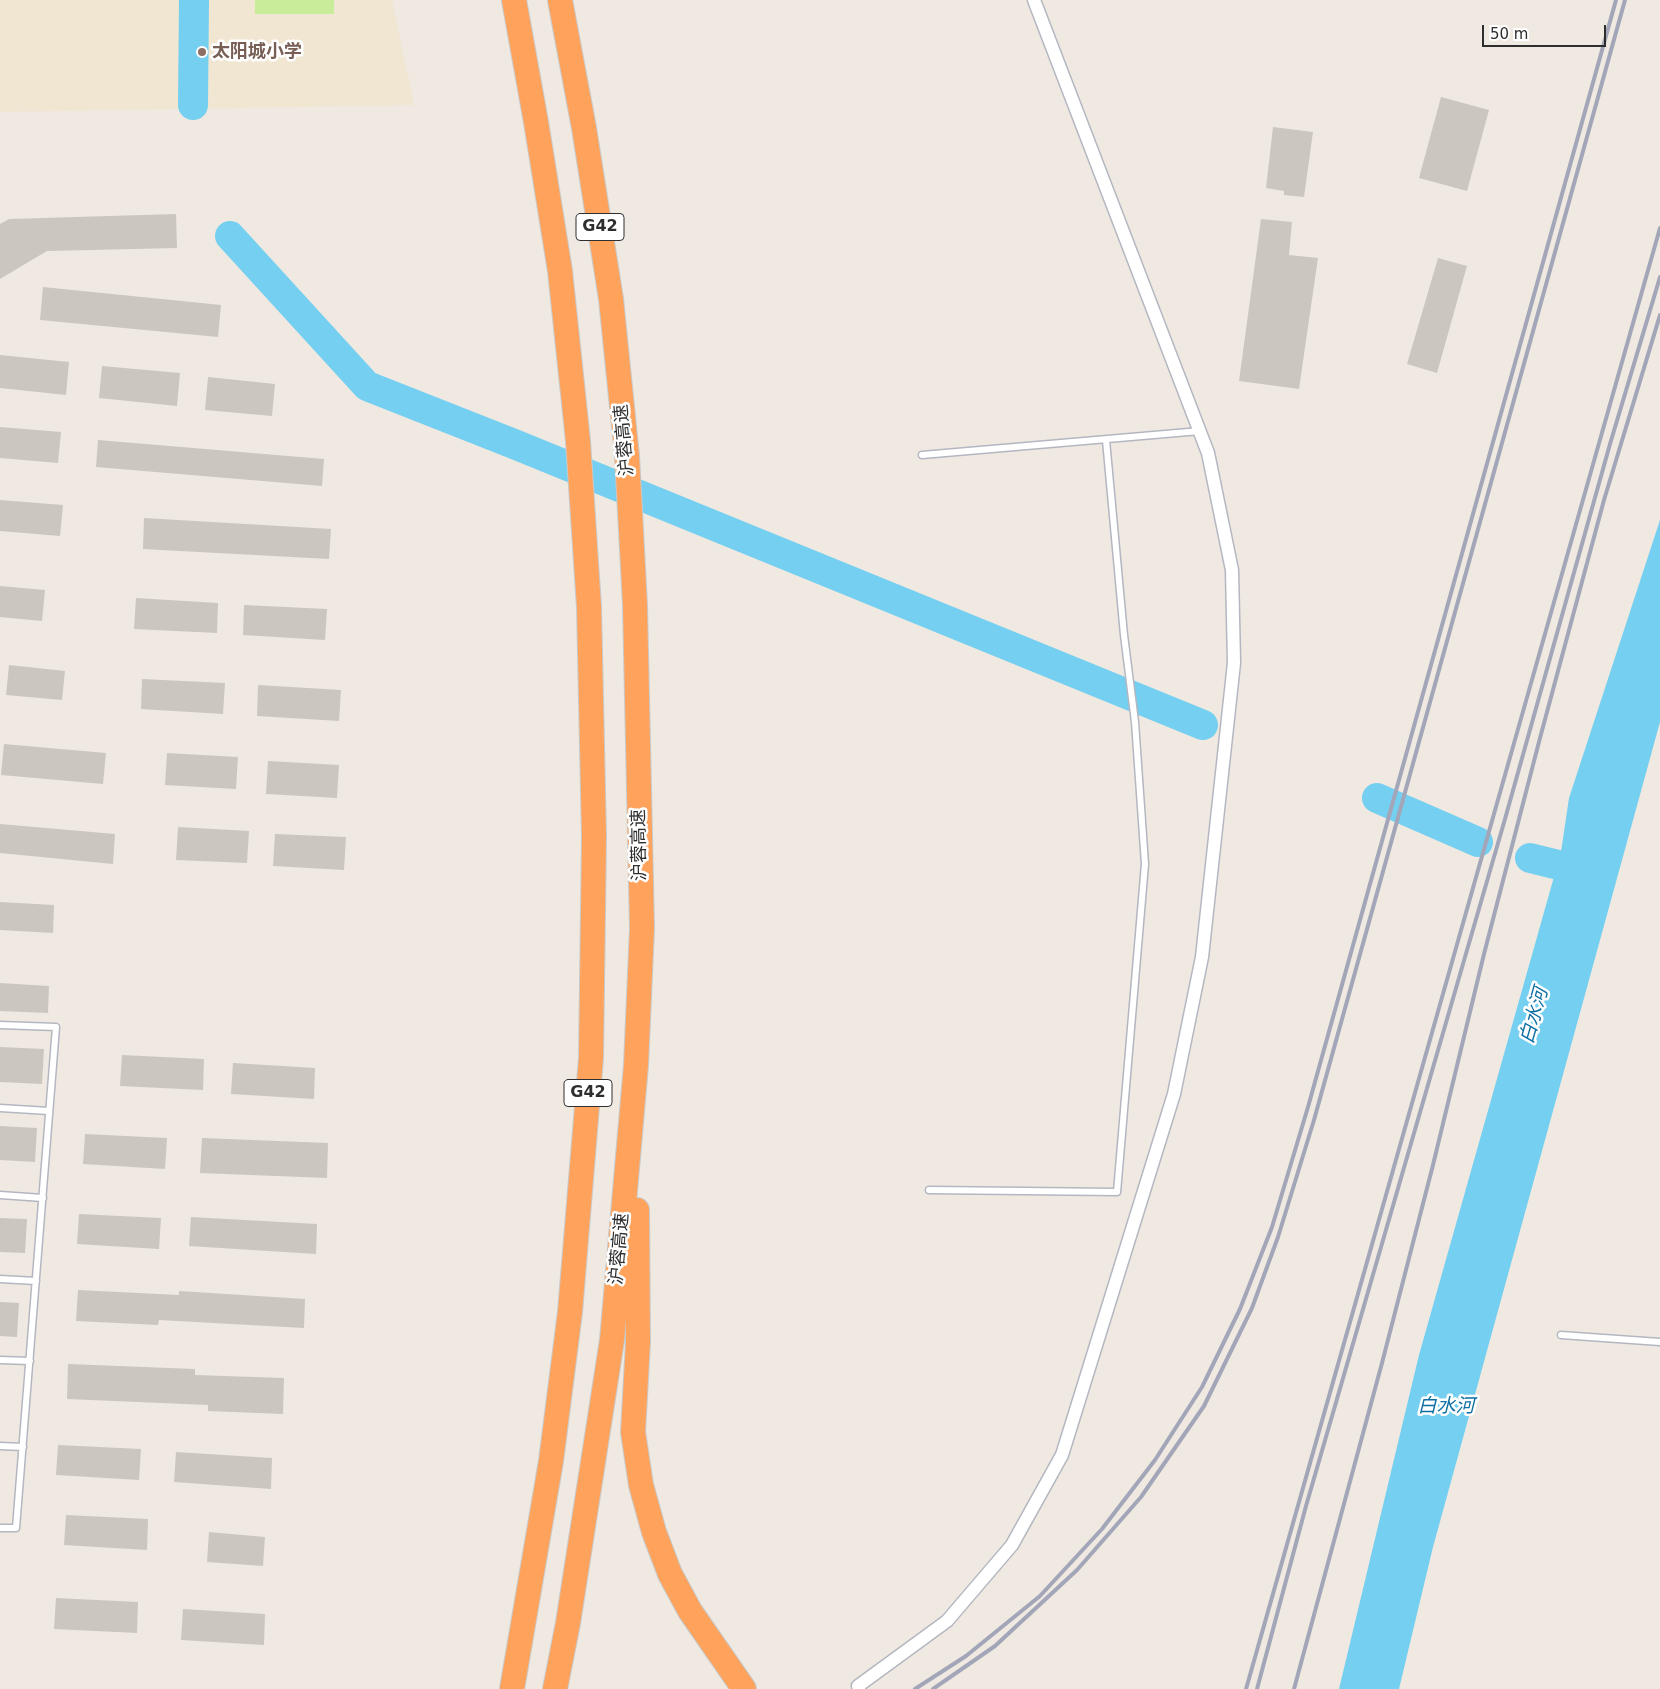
<!DOCTYPE html>
<html>
<head>
<meta charset="utf-8">
<style>
  body { margin:0 }
  #map { position:relative; width:1660px; height:1689px; overflow:hidden; background:#efe9e1; font-family:"DejaVu Sans",sans-serif }
  canvas { display:block }
  .scale { position:absolute; left:1482px; top:25px; width:124px; height:22px; box-sizing:border-box; border:2px solid #2e2e2e; border-top:0; padding-left:6px; font-size:15px; line-height:18px; white-space:nowrap; color:#2e2e2e; -webkit-text-stroke:4px #fff; paint-order:stroke }
</style>
</head>
<body>
<div id="map">
<canvas width="1660" height="1689"></canvas>
<div class="scale">50 m</div>
</div>
<script>
const c = document.querySelector('canvas').getContext('2d');
c.lineJoin = 'round';
function fill(path, color) { c.fillStyle = color; c.fill(path, 'evenodd'); }
const toPath = rows => new Path2D(rows.map(r => 'M' + r).join(''));
function strokePath(path, color, width, dash) { c.strokeStyle = color; c.lineWidth = width; c.lineCap = dash ? 'butt' : 'round'; c.setLineDash(dash || []); c.stroke(path); }
function write(font, color, halo, rows, align = 'center') {
  c.font = font + ' "DejaVu Sans","Noto Sans SC",sans-serif'; c.lineWidth = 5; c.setLineDash([]); c.textBaseline = 'middle'; c.strokeStyle = halo; c.fillStyle = color; for (const [text, x, y, turn = 0] of rows) {
    c.save(); c.translate(x, y); c.rotate((+turn || 0) * Math.PI / 180); c.textAlign = isNaN(turn) ? turn : align; if (halo) c.strokeText(text, 0, 0); c.fillText(text, 0, 0); c.restore();
  }
}
fill(toPath([
  [0,0,392,0,414,105,0,112]
]), '#f0e6d1');
fill(toPath([
  [255,0,334,0,334,14,255,14]
]), '#c9ec9a');
fill(toPath([
  [1660,520,1660,722,1433,1547,1399,1689,1339,1689,1419,1355,1561,852,1569,798]
]), '#75cff0');
strokePath(toPath([
  [193,105,194,0],
  [230,236,367,386,514,444,1203,725],
  [1377,798,1478,842],
  [1530,858,1579,870]
]), '#75cff0', 30);
fill(toPath([
  [1441,97,1489,110,1467,191,1419,178],
  [1273,127,1313,132,1304,197,1284,195,1284,191,1266,188],
  [176,214,177,248,47,251,0,279,0,224,9,219],
  [1261,219,1292,222,1289,255,1318,258,1299,389,1239,381],
  [1438,258,1467,266,1437,373,1407,364],
  [43,287,221,305,218,337,40,320],
  [0,355,69,362,66,395,0,388],
  [102,366,180,373,177,406,99,398],
  [208,377,275,384,272,416,205,410],
  [0,427,61,432,58,463,0,458],
  [98,440,324,459,322,486,96,467],
  [0,500,63,505,60,536,0,531],
  [144,518,331,529,329,559,143,549],
  [0,586,45,590,42,621,0,617],
  [136,598,218,603,217,633,134,629],
  [244,605,327,609,325,640,243,635],
  [9,665,65,671,62,700,6,695],
  [142,679,225,683,223,714,141,709],
  [258,685,341,690,339,721,257,716],
  [4,744,106,753,103,784,1,775],
  [167,753,238,757,236,789,165,785],
  [268,761,339,765,337,798,266,794],
  [0,824,115,834,113,864,0,853],
  [178,827,249,831,247,863,176,860],
  [275,834,346,837,344,870,273,866],
  [0,902,54,905,53,933,0,930],
  [0,983,49,986,48,1013,0,1011],
  [0,1047,44,1049,42,1084,0,1082],
  [122,1055,204,1059,203,1090,120,1086],
  [233,1063,315,1068,314,1099,231,1094],
  [0,1126,37,1128,35,1162,0,1160],
  [85,1134,167,1138,165,1169,83,1164],
  [202,1138,328,1143,327,1178,200,1173],
  [79,1214,161,1218,159,1249,77,1244],
  [191,1217,317,1224,316,1254,189,1246],
  [0,1218,27,1219,25,1253,0,1252],
  [78,1290,179,1295,179,1291,305,1299,304,1328,159,1320,158,1325,76,1321],
  [0,1302,19,1303,17,1337,0,1336],
  [68,1364,195,1369,195,1375,284,1378,283,1414,208,1411,208,1405,67,1399],
  [58,1445,141,1449,139,1480,56,1475],
  [176,1452,272,1458,271,1489,174,1482],
  [66,1515,148,1519,147,1550,64,1545],
  [209,1532,265,1537,263,1566,207,1562],
  [56,1598,138,1602,137,1633,54,1629],
  [183,1609,265,1614,264,1645,181,1640]
]), '#cbc7bf');
const lane = toPath([
  [922,455,1200,431],
  [0,1025,56,1027,16,1528,0,1528],
  [0,1108,49,1111],
  [929,1190,1117,1192,1145,864,1135,722,1124,635,1106,440],
  [0,1195,43,1198],
  [0,1279,36,1281],
  [1561,1335,1660,1342],
  [0,1360,30,1361],
  [0,1446,23,1447]
]);
const street = toPath([
  [859,1689,858,1686,947,1621,1012,1545,1062,1455,1174,1094,1202,957,1234,663,1232,570,1208,453,1034,0]
]);
const highway = toPath([
  [637,1210,638,1342,633,1432,641,1485,654,1532,670,1574,690,1611,744,1689],
  [512,1689,551,1461,570,1312,591,1058,594,837,589,607,578,441,560,271,536,122,514,0],
  [555,1689,568,1623,612,1340,636,1065,642,928,635,605,627,456,611,299,584,128,560,0]
]);
strokePath(lane, '#b4b7c1', 9);
strokePath(street, '#b4b7c1', 15);
strokePath(highway, '#c9c9c9', 26);
strokePath(lane, '#fff', 6);
strokePath(street, '#fff', 12);
strokePath(highway, '#ffa35c', 24);
strokePath(toPath([
  [915,1689,966,1656,1040,1596,1102,1529,1155,1460,1202,1387,1240,1309,1272,1227,1308,1107,1616,0],
  [933,1689,995,1646,1077,1570,1141,1497,1204,1406,1252,1308,1278,1237,1314,1120,1625,0],
  [1246,1689,1660,228],
  [1257,1689,1306,1506,1505,819,1610,444,1660,277],
  [1294,1689,1382,1363,1433,1165,1484,954,1540,738,1604,500,1660,315]
]), '#a3a6b8', 4);
for (const [x, y, r, color] of [
  [202,52,5,"#8d6e63"]
]) { const dot = new Path2D(); dot.arc(x, y, r, 0, 2 * Math.PI); c.fillStyle = color; c.fill(dot); strokePath(dot, '#fff', 2); }
for (const [x, y, w] of [
  [600,227,48],
  [588,1093,48]
]) { const box = new Path2D(); box.roundRect(x - w / 2, y - 13.5, w, 27, 4); c.fillStyle = '#fff'; c.fill(box); strokePath(box, '#2e2e2e', 1); }
write('bold 16px', '#2e2e2e', null, [
  ["G42",600,227],
  ["G42",588,1093]
]);
write('bold 18px', '#785e54', '#fff', [
  ["太阳城小学",212,52]
], 'left');
write('18px', '#2e2e2e', '#fff', [
  ["沪蓉高速",625,440,-95],
  ["沪蓉高速",640,845,-91],
  ["沪蓉高速",620,1249,-85]
]);
write('italic 19px', '#0d6fa3', '#fff', [
  ["白水河",1535,1016,-74],
  ["白水河",1446,1407]
]);
</script>
</body>
</html>
